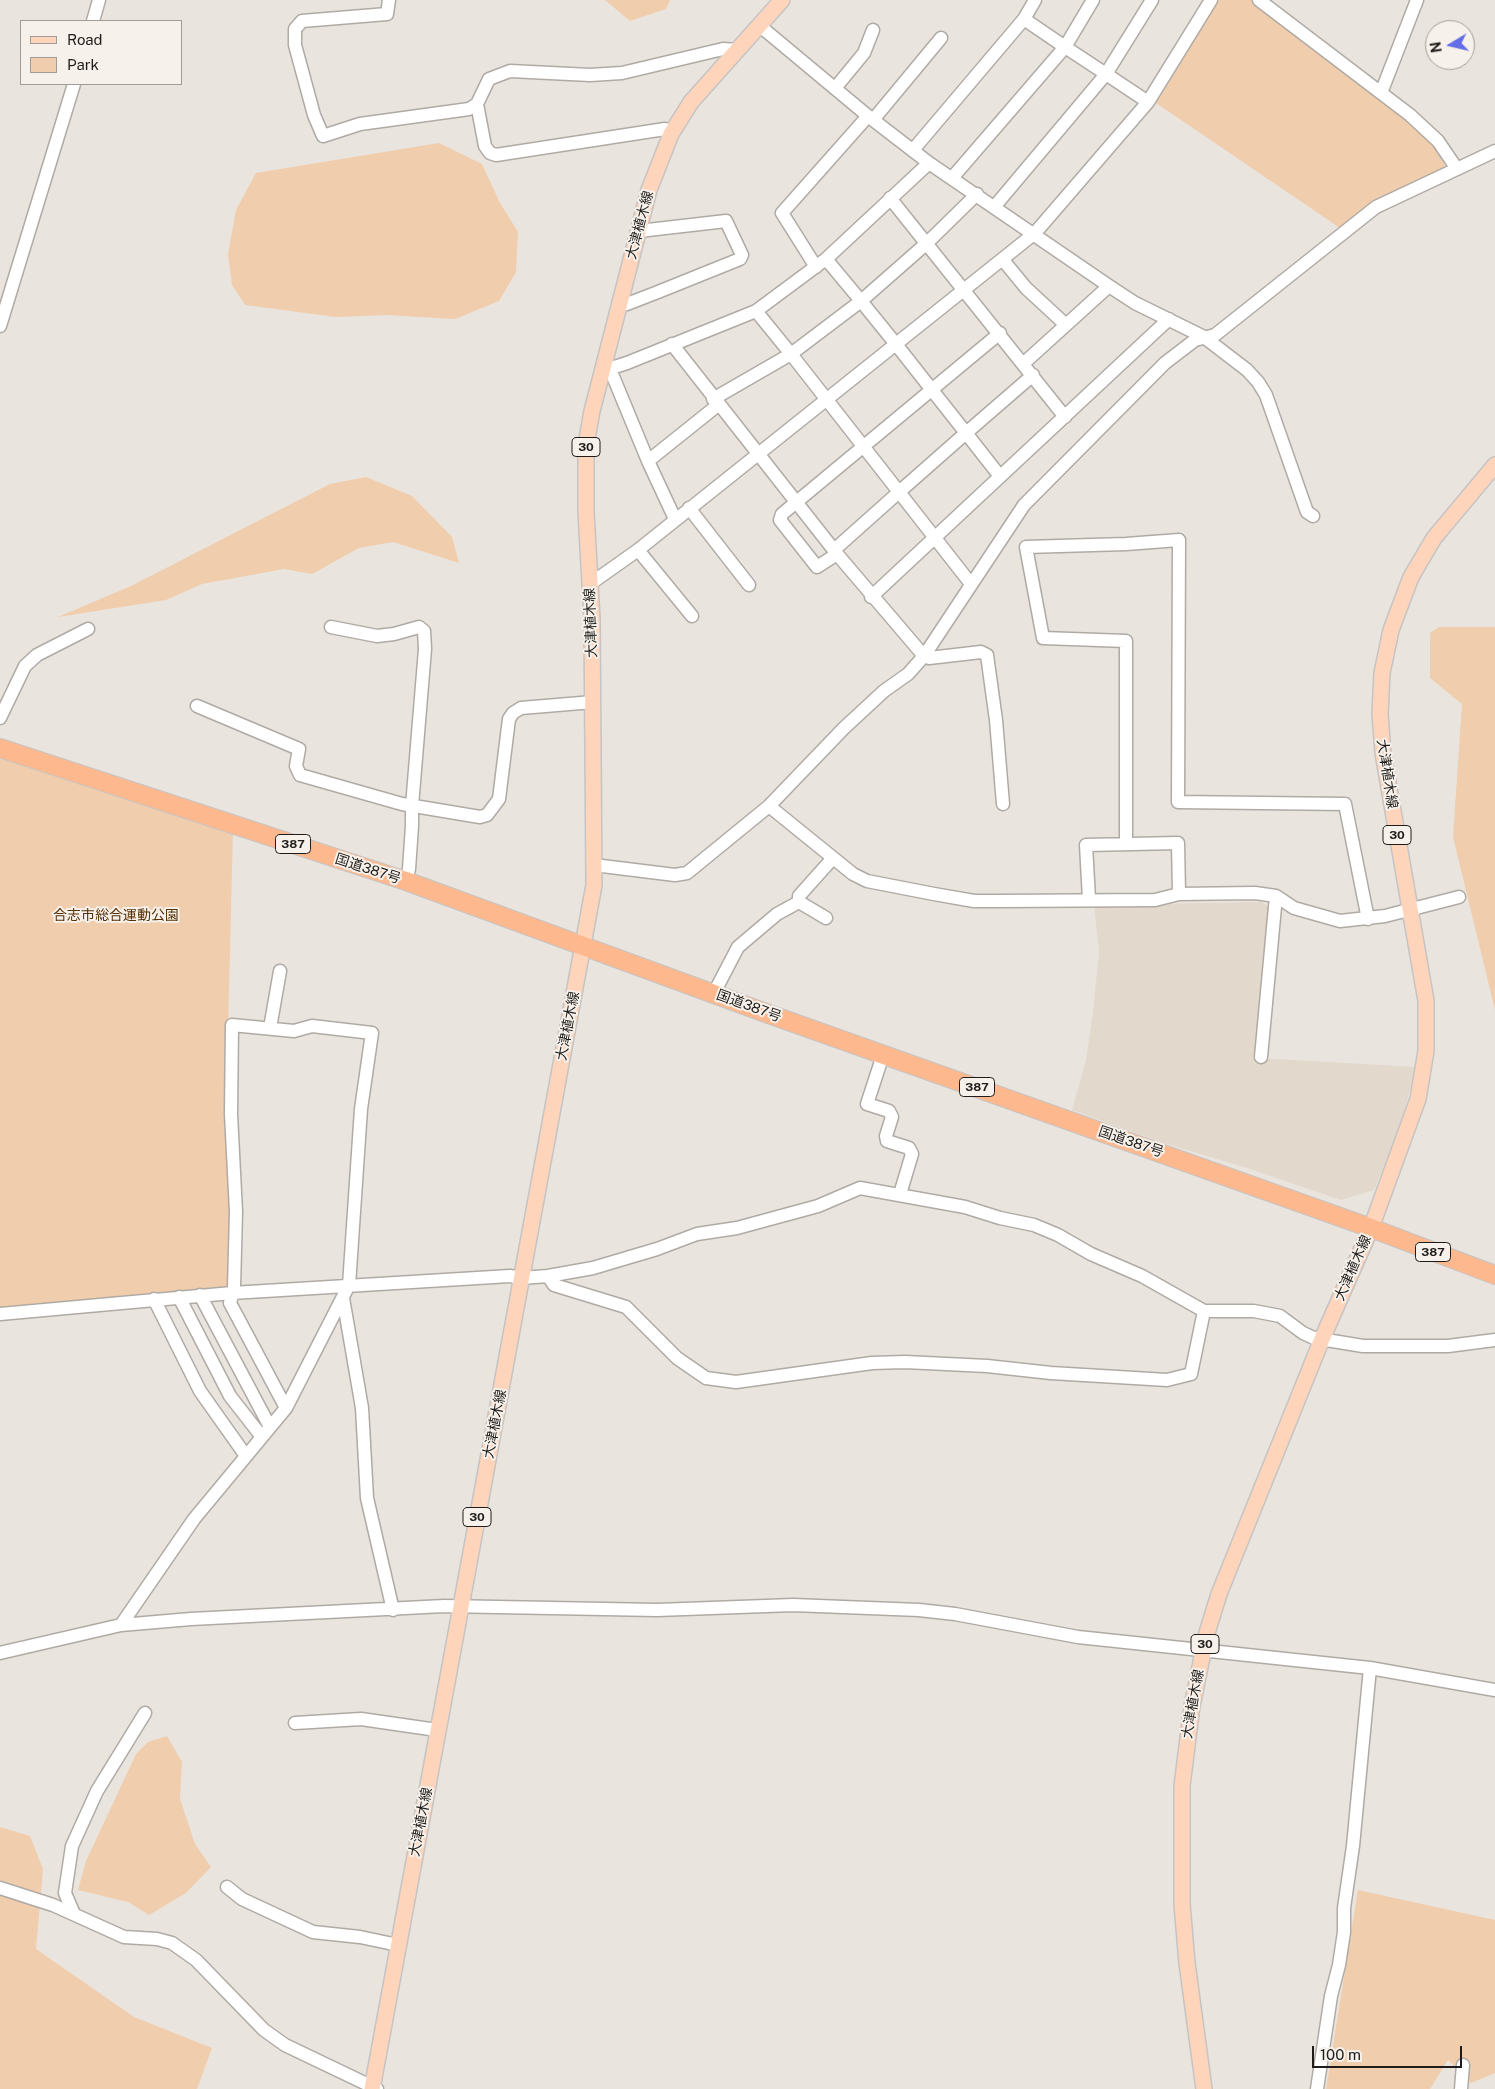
<!DOCTYPE html>
<html>
<head>
<meta charset="utf-8">
<style>
  body { margin:0 }
  #map { position:relative; width:1495px; height:2089px; overflow:hidden; background:#eae4de; font-family:"Public Sans",sans-serif }
  canvas { display:block }
  .legend { position:absolute; left:20px; top:20px; width:162px; height:65px; box-sizing:border-box; background:#f7f1eb; border:1px solid #a19c98; margin:0; padding:6px 9px; list-style:none; font-size:15px; color:#1f1d1b }
  .legend li { display:flex; align-items:center; gap:10px; height:25px }
  .legend b { width:25px; border:1px solid #a19c98 }
  .north { position:absolute; left:1425px; top:20px; width:50px; height:50px; box-sizing:border-box; background:#f7f1eb; border:1px solid #a19c98; border-radius:50%; rotate:261deg; font-size:14px; font-weight:700; line-height:20px; text-align:center; color:#1f1d1b }
  .north::after { content:''; display:block; margin:auto; width:18px; height:22px; background:#646fe7; clip-path:polygon(50% 0,100% 100%,50% 72%,0 100%) }
  .scale { position:absolute; left:1312px; top:2046px; width:150px; height:22px; box-sizing:border-box; border:2px solid #1f1d1b; border-top:0; padding-left:6px; font-size:15px; line-height:18px; white-space:nowrap; color:#1f1d1b; -webkit-text-stroke:4px #f7f1eb; paint-order:stroke }
</style>
</head>
<body>
<div id="map">
<canvas width="1495" height="2089"></canvas>
<ul class="legend">
<li><b style="height:6px;background:#fed4bb"></b>Road</li>
<li><b style="height:14px;background:#f0cdac"></b>Park</li>
</ul>
<div class="north">N</div>
<div class="scale">100 m</div>
</div>
<script>
const c = document.querySelector('canvas').getContext('2d');
c.lineJoin = 'round';
function fill(path, color) { c.fillStyle = color; c.fill(path, 'evenodd'); }
const toPath = rows => new Path2D(rows.map(r => 'M' + r).join(''));
function strokePath(path, color, width, dash) { c.strokeStyle = color; c.lineWidth = width; c.lineCap = dash ? 'butt' : 'round'; c.setLineDash(dash || []); c.stroke(path); }
function write(font, color, halo, rows, align = 'center') {
  c.font = font + ' "Public Sans","Noto Sans JP",sans-serif'; c.lineWidth = 4; c.setLineDash([]); c.textBaseline = 'middle'; c.strokeStyle = halo; c.fillStyle = color; for (const [text, x, y, turn = 0] of rows) {
    c.save(); c.translate(x, y); c.rotate((+turn || 0) * Math.PI / 180); c.textAlign = isNaN(turn) ? turn : align; if (halo) c.strokeText(text, 0, 0); c.fillText(text, 0, 0); c.restore();
  }
}
fill(toPath([
  [1262,902,1271,909,1259,1058,1416,1067,1400,1127,1374,1190,1341,1200,1247,1168,1160,1142,1072,1110,1086,1060,1093,1012,1099,952,1094,905]
]), '#e3d8cc');
fill(toPath([
  [605,0,670,0,666,9,630,21],
  [1219,0,1252,0,1408,119,1436,144,1445,163,1442,172,1340,228,1156,103],
  [439,143,482,164,500,203,518,232,516,272,499,301,455,319,387,315,336,317,245,305,232,285,228,254,236,210,256,173],
  [366,477,412,496,452,537,459,563,393,542,359,548,312,574,284,569,202,584,166,600,58,617,131,586,330,484],
  [1439,627,1495,627,1495,1010,1453,837,1462,704,1430,678,1430,633],
  [0,758,233,829,226,1113,232,1211,231,1288,0,1309],
  [167,1736,182,1762,180,1799,195,1844,211,1867,186,1893,149,1915,128,1902,78,1890,86,1861,136,1754,148,1742],
  [0,1827,30,1836,43,1869,36,1949,134,2017,212,2048,197,2089,0,2089],
  [1358,1890,1495,1920,1495,2073,1471,2083,1448,2060,1430,2089,1326,2089]
]), '#f0cdac');
const minor = toPath([
  [389,0,387,14,302,21,295,29,295,45,314,115,323,136,360,124,469,109,477,104,489,79,510,71,590,75,622,73,723,49,738,50],
  [1259,0,1410,115,1438,141,1457,169],
  [1024,19,1065,47,1093,0],
  [93,21,99,0],
  [760,26,868,116,929,163,1109,286,1135,303,1204,337,1247,370,1258,382,1266,395,1307,512,1313,516],
  [836,87,864,53,873,30],
  [1381,93,1417,0],
  [1148,102,1106,74,1152,0],
  [477,104,485,146,490,153,496,155,665,129,673,131],
  [873,120,941,38],
  [913,150,1024,19,1035,0],
  [952,178,1065,47,1106,74,995,206],
  [890,198,1065,417],
  [826,259,861,301,927,243,977,194],
  [1003,260,1026,288,1066,325,1109,286],
  [816,267,782,213,868,116],
  [619,304,627,304,658,292,740,259,742,255,726,221,639,231],
  [0,326,74,84],
  [672,344,837,554,924,656,929,658,981,652,987,655,996,720,1003,804],
  [1024,363,1066,325],
  [610,369,648,461,718,405],
  [602,371,627,363,756,311,826,259,929,163],
  [713,399,791,354,756,311],
  [648,461,675,519],
  [999,475,966,433,932,390,895,343,861,301,791,354,899,492,966,433,1033,375],
  [689,508,749,585],
  [638,550,692,616],
  [834,550,899,492,971,584],
  [837,554,817,567,780,520,782,514,1000,333],
  [590,584,638,550,1035,233,1148,102,1211,0],
  [871,597,1169,319],
  [331,627,377,636,394,634,419,627,424,631,425,649,412,806,412,826,409,869,406,881],
  [197,706,299,749,296,766,300,775,402,804,480,817,487,815,499,799,509,719,513,713,521,708,593,702],
  [0,718,25,666,37,655,88,629],
  [769,806,853,874,867,881,934,894,974,901,1000,901,1155,900,1179,894,1255,893,1276,896,1261,1057],
  [1126,843,1126,641,1043,638,1026,547,1126,544,1179,540,1178,802,1345,804,1368,919],
  [594,865,675,875,687,873,769,806,844,728,884,691,908,674,924,656,1024,505,1165,363,1195,340,1215,335,1376,207,1495,151],
  [1276,896,1294,908,1340,921,1385,916,1459,897],
  [1089,899,1086,845,1178,843,1179,894],
  [799,902,826,918],
  [714,993,738,947,777,914,799,902,799,896,833,858],
  [270,1028,280,971],
  [883,1055,867,1104,889,1111,892,1117,886,1136,887,1141,909,1148,912,1154,900,1194],
  [548,1276,554,1285,626,1307,677,1358,706,1378,736,1382,872,1363,905,1362,987,1366,1051,1373,1167,1380,1191,1374,1204,1311],
  [200,1295,270,1427],
  [179,1297,230,1396,262,1437],
  [343,1298,362,1408,367,1498,393,1610],
  [154,1299,200,1391,246,1456],
  [0,1314,232,1293,510,1276,521,1278,548,1276,593,1268,657,1249,697,1234,737,1228,818,1206,860,1188,965,1207,1000,1218,1034,1225,1058,1235,1091,1254,1142,1276,1204,1311,1254,1311,1280,1316,1303,1333,1314,1338,1363,1346,1448,1346,1495,1340],
  [121,1625,194,1519,286,1408,349,1285,361,1109,372,1033,312,1026,294,1031,232,1025,231,1114,236,1212,234,1287,230,1303,286,1408],
  [0,1653,121,1625,191,1619,444,1606,657,1610,793,1605,919,1610,955,1614,1078,1637,1370,1668,1495,1690],
  [295,1723,361,1719,437,1730],
  [227,1887,242,1899,313,1932,360,1937,398,1945],
  [0,1888,53,1905,124,1937,157,1939,172,1943,196,1960,264,2030,285,2045,377,2089],
  [74,1914,65,1893,72,1846,97,1791,145,1713],
  [1317,2089,1331,1996,1339,1965,1344,1932,1344,1908,1353,1846,1370,1668],
  [1461,2089,1463,2065]
]);
const major = toPath([
  [372,2089,594,885,592,619,586,512,586,445,592,411,649,190,671,134,691,102,782,0],
  [1204,2089,1187,1963,1182,1904,1182,1786,1192,1706,1207,1633,1219,1594,1322,1339,1371,1228,1418,1099,1426,1051,1426,1001,1383,753,1380,714,1382,673,1391,630,1411,577,1434,538,1495,465]
]);
const highway = toPath([
  [0,748,406,881,763,1012,1371,1228,1495,1275]
]);
strokePath(minor, '#b0aaa5', 15);
strokePath(major, '#c5c4c4', 18);
strokePath(highway, '#c5c4c4', 20);
strokePath(minor, '#fff', 12);
strokePath(major, '#fed4bb', 15);
strokePath(highway, '#fdb88e', 18);
for (const [x, y, w] of [
  [586,447,28],
  [1397,835,28],
  [293,844,35],
  [977,1087,35],
  [1433,1252,35],
  [477,1517,28],
  [1205,1644,28]
]) { const box = new Path2D(); box.roundRect(x - w / 2, y - 9.5, w, 19, 4); c.fillStyle = '#f7f1eb'; c.fill(box); strokePath(box, '#1f1d1b', 1); }
write('bold 12px', '#1f1d1b', null, [
  ["30",586,447],
  ["30",1397,835],
  ["387",293,844],
  ["387",977,1087],
  ["387",1433,1252],
  ["30",477,1517],
  ["30",1205,1644]
]);
write('14px', '#1f1d1b', '#f7f1eb', [
  ["大津植木線",640,225,-75],
  ["大津植木線",591,623,-92],
  ["大津植木線",1387,774,81],
  ["国道387号",368,869,18],
  ["国道387号",749,1006,20],
  ["大津植木線",568,1026,-79],
  ["国道387号",1131,1142,19],
  ["大津植木線",1353,1268,-66],
  ["大津植木線",495,1424,-79],
  ["大津植木線",1193,1704,-80],
  ["大津植木線",421,1822,-79]
]);
write('14px', '#553104', '#f7f1eb', [
  ["合志市総合運動公園",116,916]
]);
</script>
</body>
</html>
